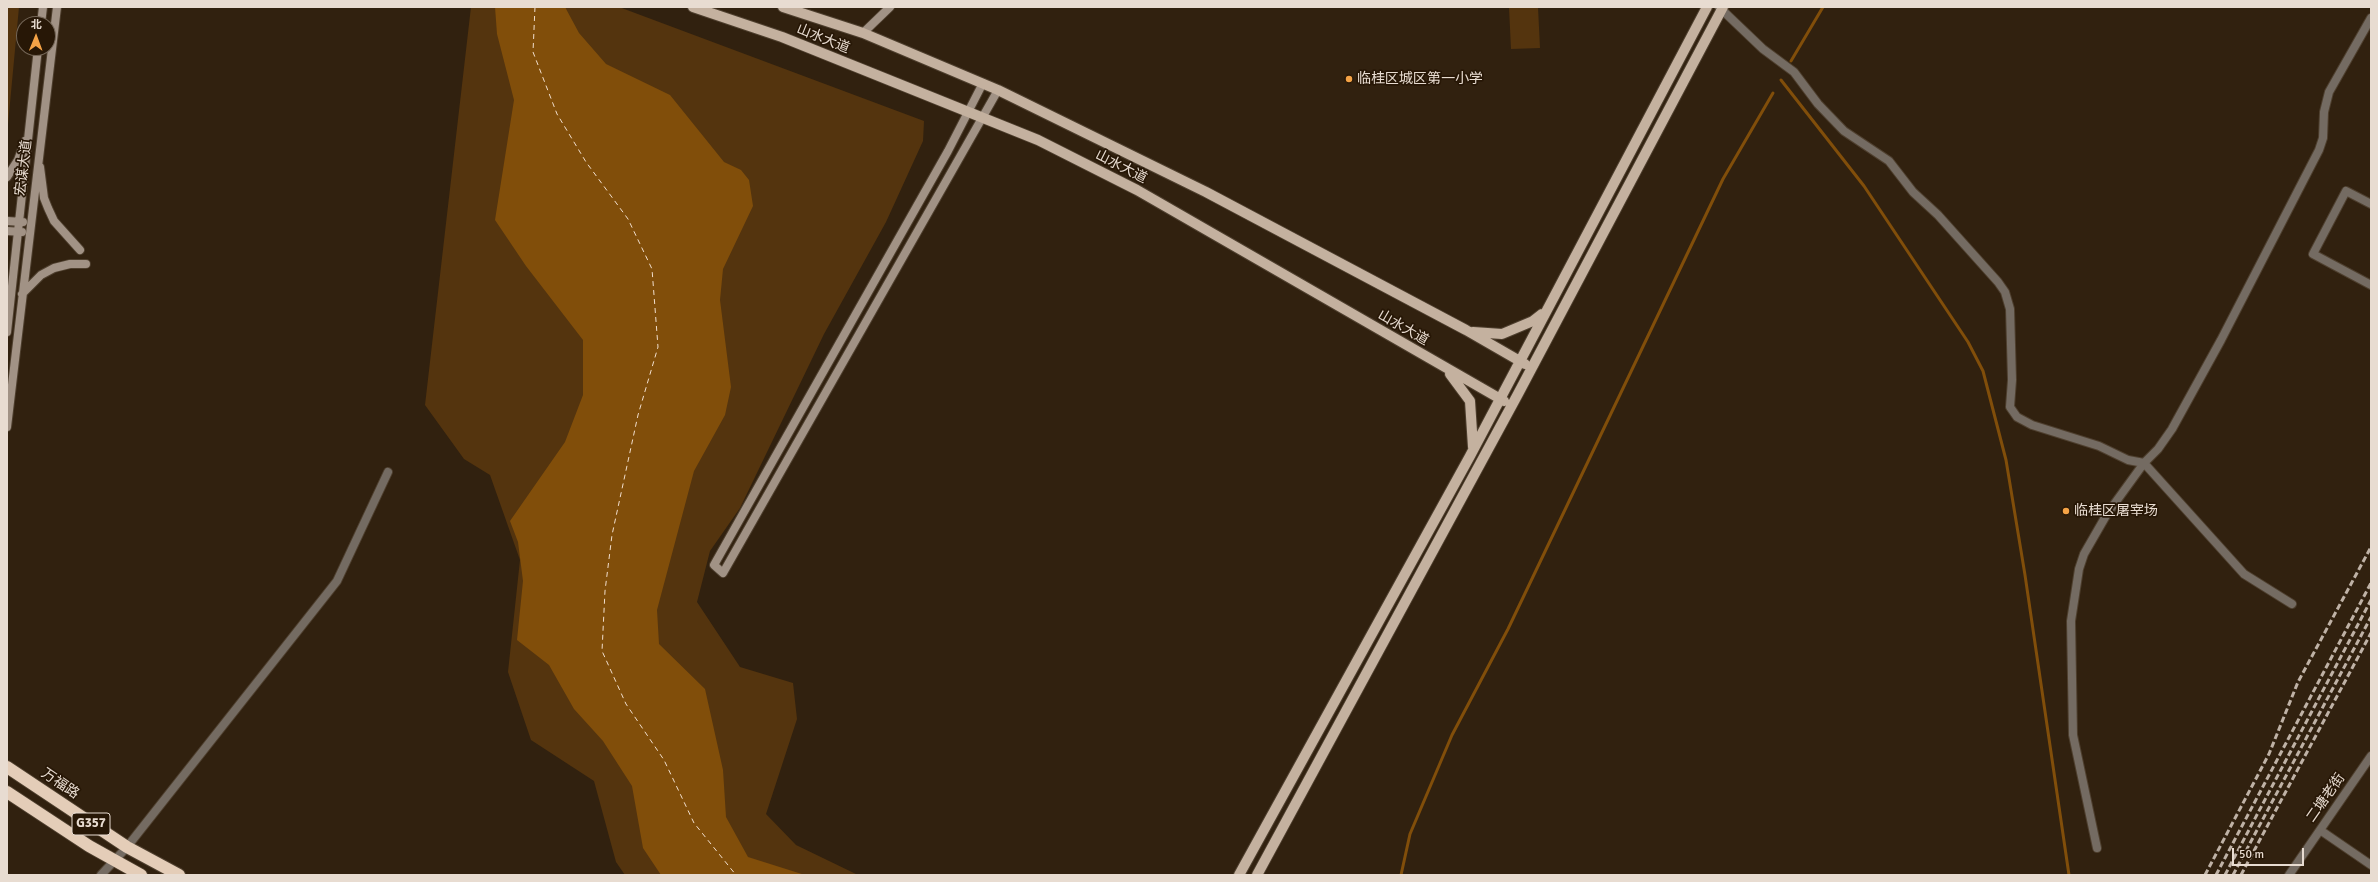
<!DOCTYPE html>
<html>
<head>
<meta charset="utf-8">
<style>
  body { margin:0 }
  #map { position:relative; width:2378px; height:882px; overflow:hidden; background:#31210f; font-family:Signika,"Noto Sans SC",sans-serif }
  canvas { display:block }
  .frame { position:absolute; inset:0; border:8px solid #e8dcd1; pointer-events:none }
  .north { position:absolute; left:16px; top:16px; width:40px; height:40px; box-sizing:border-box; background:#271706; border:1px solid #746657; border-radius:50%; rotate:1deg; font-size:11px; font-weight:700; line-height:16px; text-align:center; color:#e8dcd1 }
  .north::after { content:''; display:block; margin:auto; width:14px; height:18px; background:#f5a346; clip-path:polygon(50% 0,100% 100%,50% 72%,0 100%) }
  .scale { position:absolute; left:2232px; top:848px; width:72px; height:18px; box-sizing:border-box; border:2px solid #e8dcd1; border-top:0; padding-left:5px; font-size:12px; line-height:14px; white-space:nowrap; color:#e8dcd1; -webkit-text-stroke:3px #271706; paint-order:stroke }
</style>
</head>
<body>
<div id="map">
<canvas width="2378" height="882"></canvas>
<div class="frame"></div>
<div class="north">北</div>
<div class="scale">50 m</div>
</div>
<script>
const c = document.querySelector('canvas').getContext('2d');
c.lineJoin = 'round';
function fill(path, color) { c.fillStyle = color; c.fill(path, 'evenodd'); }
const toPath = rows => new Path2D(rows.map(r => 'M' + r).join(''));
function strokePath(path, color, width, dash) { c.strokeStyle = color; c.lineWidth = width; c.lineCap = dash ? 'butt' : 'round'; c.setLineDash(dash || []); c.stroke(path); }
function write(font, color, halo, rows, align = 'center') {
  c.font = font + ' Signika,"Noto Sans SC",sans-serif'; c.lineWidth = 3.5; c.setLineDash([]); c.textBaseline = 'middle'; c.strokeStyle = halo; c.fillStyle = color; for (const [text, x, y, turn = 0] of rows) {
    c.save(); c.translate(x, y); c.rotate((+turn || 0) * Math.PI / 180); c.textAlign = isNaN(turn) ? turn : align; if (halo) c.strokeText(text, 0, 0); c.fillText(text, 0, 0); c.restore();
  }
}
fill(toPath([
  [7,7,19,7,7,135],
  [471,7,619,7,924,121,923,141,886,222,824,334,740,508,710,551,697,602,740,667,793,683,797,719,766,814,796,845,858,875,625,875,616,862,594,781,531,740,508,672,520,560,490,475,464,459,425,405],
  [1509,7,1538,7,1540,48,1511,49]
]), '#54340e');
fill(toPath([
  [495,7,565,7,579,33,606,64,670,95,724,162,741,170,749,180,753,206,723,269,720,300,731,387,725,415,694,471,657,610,659,644,705,689,723,770,726,817,748,857,805,875,661,875,643,848,632,786,603,741,574,709,549,665,517,640,523,581,518,542,510,521,565,442,583,395,583,340,526,266,495,220,514,100,497,34]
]), '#814e0a');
strokePath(toPath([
  [1791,61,1823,7],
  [1781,80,1864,186,1968,342,1983,371,2006,460,2025,575,2069,875],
  [1401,875,1410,834,1452,735,1508,629,1723,179,1773,93]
]), '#814e0a', 3);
strokePath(toPath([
  [535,7,533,52,557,114,586,162,628,219,652,269,658,347,638,415,612,535,605,591,602,651,626,704,664,760,694,823,736,875]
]), '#f1decd', 1, [5, 4]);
const street = toPath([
  [1719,7,1763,49,1794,72,1818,104,1844,131,1889,161,1913,192,1938,215,1998,282,2005,292,2010,309,2012,380,2010,407,2017,417,2032,425,2099,446,2128,460,2144,463,2244,574,2292,604],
  [2371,204,2346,191,2313,254,2371,285],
  [2320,830,2371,865],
  [2097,848,2073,735,2071,621,2079,569,2084,554,2107,514,2144,463,2158,449,2172,429,2221,340,2319,150,2323,138,2324,112,2329,92,2371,18],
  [101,875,127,847,337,581,388,472],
  [2289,875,2371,756]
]);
const secondary = toPath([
  [41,24,43,7],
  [863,33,890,7],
  [983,83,948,151,714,565,723,573,998,90],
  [40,167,44,198,48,208,54,221,80,250],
  [7,177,18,160,25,141],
  [7,221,23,222],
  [7,231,22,232],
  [22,294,41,275,54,268,70,264,86,264],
  [7,332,38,48],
  [7,427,57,7]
]);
const primary = toPath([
  [693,7,782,37,1038,140,1137,190,1504,401],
  [783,7,863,33,998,90,1206,192,1466,330,1525,364],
  [1473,332,1502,334,1533,321,1542,314],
  [1450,374,1470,401,1473,447],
  [1239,875,1470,456,1707,7],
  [1257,875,1518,394,1723,7]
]);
const highway = toPath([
  [7,767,127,847,179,875],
  [7,792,89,846,141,875]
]);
strokePath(street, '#4e3f2e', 10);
strokePath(secondary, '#4e3f2e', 10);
strokePath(primary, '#4e3f2e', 12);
strokePath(highway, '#4e3f2e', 14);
strokePath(street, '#746b62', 8);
strokePath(secondary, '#a19285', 8);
strokePath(primary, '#c4b19f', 10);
strokePath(highway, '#e4cdb8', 12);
strokePath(toPath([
  [2205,875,2269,754,2298,682,2371,547],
  [2216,875,2371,583],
  [2225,875,2371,600],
  [2233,875,2371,617],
  [2241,875,2371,633]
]), '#bfb2a6', 3, [6, 3]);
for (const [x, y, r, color] of [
  [1349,79,4,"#f5a346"],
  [2066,511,4,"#f5a346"]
]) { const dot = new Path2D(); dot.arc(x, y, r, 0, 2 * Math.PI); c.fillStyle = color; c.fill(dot); strokePath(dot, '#271706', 1.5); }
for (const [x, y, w] of [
  [91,824,38]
]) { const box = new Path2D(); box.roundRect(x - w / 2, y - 11, w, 22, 3); c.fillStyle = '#271706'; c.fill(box); strokePath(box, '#e8dcd1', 1); }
write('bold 13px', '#e8dcd1', null, [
  ["G357",91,824]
]);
write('14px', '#e8dcd1', '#271706', [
  ["山水大道",823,39,22],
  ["山水大道",1121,167,27],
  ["宏谋大道",24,168,-83],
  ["山水大道",1403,328,30],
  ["万福路",60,784,34],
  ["二塘老街",2326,798,-55]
]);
write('14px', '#e8dcd1', '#271706', [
  ["临桂区城区第一小学",1357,79],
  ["临桂区屠宰场",2074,511]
], 'left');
</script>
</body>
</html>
